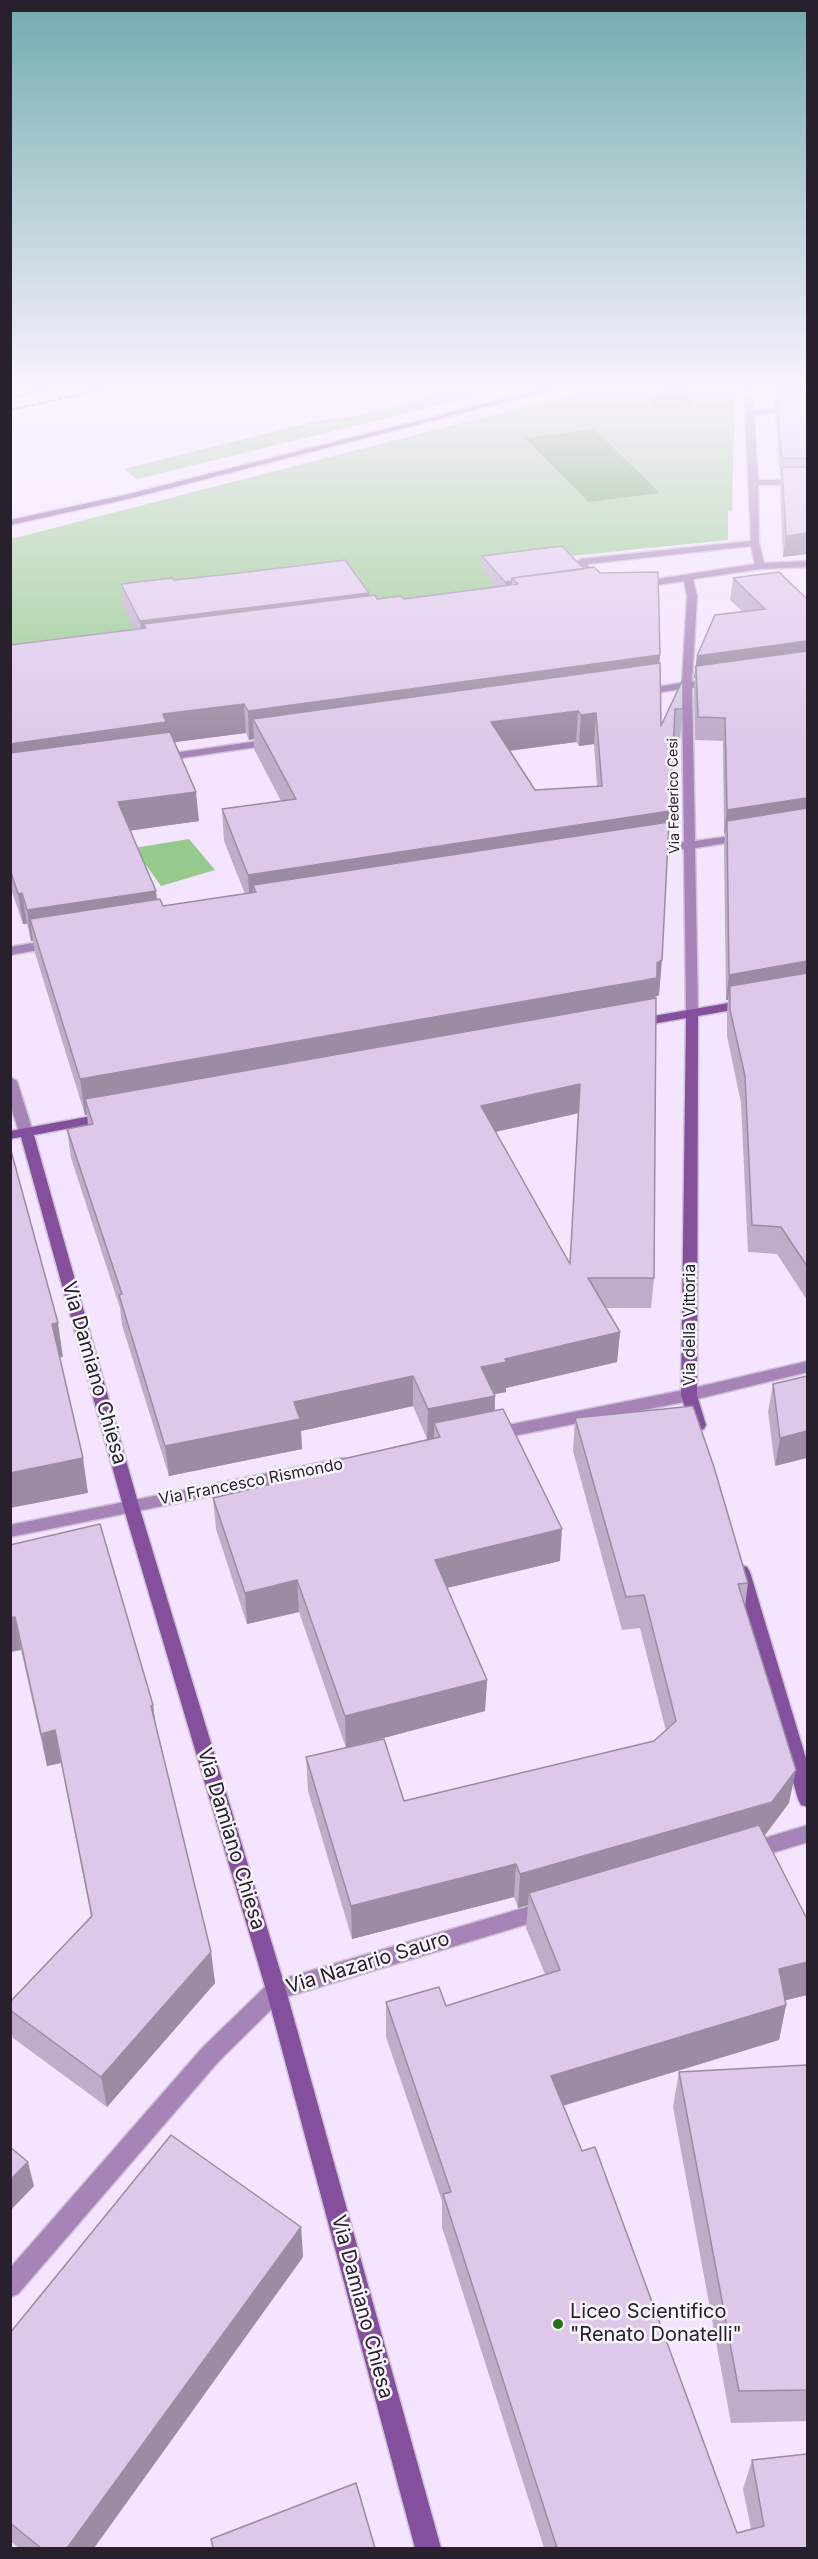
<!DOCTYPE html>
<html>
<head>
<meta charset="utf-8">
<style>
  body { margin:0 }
  #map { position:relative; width:818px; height:2559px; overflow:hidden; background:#f5e4fe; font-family:Inter,sans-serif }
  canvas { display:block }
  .frame { position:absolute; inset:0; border:12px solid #28202c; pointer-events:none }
</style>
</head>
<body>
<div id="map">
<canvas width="818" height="2559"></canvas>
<div class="frame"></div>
</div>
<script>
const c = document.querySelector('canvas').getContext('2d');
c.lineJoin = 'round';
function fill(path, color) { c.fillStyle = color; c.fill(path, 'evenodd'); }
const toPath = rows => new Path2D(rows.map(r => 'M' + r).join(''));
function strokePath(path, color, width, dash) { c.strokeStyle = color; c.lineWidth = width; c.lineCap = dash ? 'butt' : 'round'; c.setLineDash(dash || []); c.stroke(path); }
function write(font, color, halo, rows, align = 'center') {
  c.font = font + ' Inter,sans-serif'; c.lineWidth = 5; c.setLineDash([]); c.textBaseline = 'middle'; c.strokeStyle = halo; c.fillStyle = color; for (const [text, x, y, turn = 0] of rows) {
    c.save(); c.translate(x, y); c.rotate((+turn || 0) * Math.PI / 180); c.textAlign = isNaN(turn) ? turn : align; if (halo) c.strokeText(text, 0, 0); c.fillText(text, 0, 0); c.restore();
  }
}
fill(toPath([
  [446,389,506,389,137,479,123,469,317,421,350,417,401,406],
  [594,389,735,389,732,512,728,511,728,540,561,557,580,581,11,654,11,539],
  [189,839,215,870,161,886,134,848]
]), '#96ca8c');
fill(toPath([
  [674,389,690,393,691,403,689,407,665,409,654,406,651,402,642,398],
  [594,429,660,493,589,502,525,438]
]), '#60a154');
const street = toPath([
  [744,389,752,389,753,410,808,405,808,409,754,415,758,480,808,480,808,485,758,485,759,543,764,563,808,561,808,567,760,569,693,579,697,596,692,682,713,679,718,682,713,685,692,688,695,841,745,834,751,837,745,840,695,848,698,1013,692,1017,686,1013,684,849,647,854,641,851,647,848,684,842,682,689,641,695,636,692,641,689,682,683,687,596,684,581,638,588,633,585,638,582,755,564,751,546,587,564,601,585,596,588,593,587,576,562,581,559,751,541,744,389],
  [273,739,277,740,277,744,160,761,155,758,160,755,273,739],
  [51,940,57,944,55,947,10,955,10,947,51,940],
  [10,1077,17,1081,33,1132,31,1135,26,1136,19,1132,10,1104,10,1077],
  [808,1361,808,1372,689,1401,493,1440,487,1438,485,1434,487,1430,493,1428,689,1389,808,1361],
  [343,1458,349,1460,351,1464,349,1468,10,1537,10,1525,343,1458],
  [808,1825,808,1842,752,1859,745,1856,742,1850,745,1844,808,1825],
  [547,1901,554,1904,557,1910,554,1916,283,1998,219,2061,18,2294,10,2297,10,2268,203,2047,269,1983,547,1901]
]);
const secondary = toPath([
  [543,389,556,389,128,499,10,525,10,520,125,495,543,389],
  [746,1000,750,1001,752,1004,750,1007,698,1016,697,1395,706,1425,704,1429,698,1431,692,1429,690,1425,681,1395,686,1018,636,1027,630,1023,636,1019,746,1000],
  [108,1113,115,1117,113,1120,34,1135,139,1506,286,1990,441,2548,415,2548,266,1990,123,1506,21,1137,10,1139,10,1131,108,1113],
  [741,1565,747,1567,750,1572,808,1765,808,1807,801,1805,798,1799,732,1572,735,1567,741,1565]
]);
strokePath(street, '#d0c1d8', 3);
strokePath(secondary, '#d0c1d8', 3);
fill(street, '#a684b8');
fill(secondary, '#84509d');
strokePath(toPath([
  [10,397,46,389],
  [10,410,105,389]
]), '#413846', 2, [5, 2]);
fill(toPath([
  [774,389,807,389,807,554,783,557,780,487,781,478,780,478,775,415,776,406,775,406],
  [482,556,660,655,659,664,661,726,683,679,683,709,680,740,673,740,659,995,655,997,655,998,654,1278,651,1308,606,1308,620,1332,617,1362,506,1388,506,1392,495,1394,495,1411,560,1561,447,1588,487,1680,485,1711,346,1748,299,1612,247,1624,216,1529,213,1498,325,1471,325,1463,427,1439,413,1406,301,1431,302,1449,169,1476,122,1325,120,1308,71,1158,67,1129,88,1125,87,1115,85,1115,35,953,33,941,31,941,27,924,23,924,10,886,10,645,135,630,122,605,121,584,174,580,369,596,377,599,404,599,496,587,482,570],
  [246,733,249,740,254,739,254,749,281,801,222,809,224,841,245,894,163,906,157,900,156,891,130,830,199,821,175,742],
  [576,742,579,746,594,744,597,786,535,790,510,751],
  [579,1113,570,1264,496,1132],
  [733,578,807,599,807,1300,777,1254,748,1252,741,1103,727,1036,727,1012,728,1000,726,1000,724,846,725,834,724,834,723,741,695,740,694,689,695,678,694,678,697,656,743,612,730,600],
  [807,1376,775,1466,768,1412,773,1384],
  [575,1418,748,1583,745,1607,789,1803,765,1835,807,1995,785,2000,786,2005,779,2040,563,2106,737,2533,751,2529,743,2489,752,2460,807,2548,544,2548,442,2227,442,2201,386,2037,386,2002,446,2006,545,1974,526,1928,528,1905,518,1908,514,1897,352,1939,308,1791,306,1757,404,1801,654,1741,666,1731,640,1628,622,1630,573,1451],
  [10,1545,153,1705,156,1728,211,1952,215,1983,107,2107,13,2038,10,2027,10,2002,91,1916,61,1763,47,1766,21,1650,10,1652],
  [807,2065,807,2421,731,2423,673,2107,679,2072],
  [301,2227,303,2257,94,2548,19,2548,10,2541,10,2333]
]), '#beacc8');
fill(toPath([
  [776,389,807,389,807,403,777,396,776,406,775,406],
  [807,533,807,554,783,557,786,536],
  [512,581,512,596,505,597,505,582],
  [369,593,369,614,146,628,144,624,146,642,142,642,140,621],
  [807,641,807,663,696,666,695,678,694,678,697,656],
  [660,655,658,683,253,719,254,739,249,740,248,711],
  [244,704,246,733,168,743,10,773,10,744,163,714],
  [578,711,576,742,491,753,491,722],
  [596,713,594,744,579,746,581,715],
  [196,792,199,821,121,832,118,802],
  [807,798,807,822,727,821,725,834,724,834,727,810],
  [670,811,667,843,256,892,253,885,254,907,250,908,248,875],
  [156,891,159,922,30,919,33,941,31,941,27,910],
  [22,893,27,924,23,924,18,894],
  [662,960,659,995,655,997,654,1013,85,1099,87,1115,85,1115,80,1079,657,963],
  [807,961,807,986,730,986,728,1000,726,1000,729,975],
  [580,1084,579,1113,481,1135,481,1106],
  [58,1323,63,1357,57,1358,52,1324],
  [620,1332,617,1362,506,1388,506,1392,480,1397,481,1367,505,1359],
  [413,1376,413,1406,301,1431,302,1449,169,1476,165,1446,294,1402],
  [495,1396,494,1426,434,1423,434,1438,427,1439,428,1409],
  [807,1431,807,1458,775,1466,780,1438],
  [83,1458,88,1493,10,1508,10,1473],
  [562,1529,560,1561,434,1591,435,1560],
  [297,1580,299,1612,247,1624,245,1593],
  [15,1617,21,1650,10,1652,10,1618],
  [487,1680,485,1711,346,1748,345,1716],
  [153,1705,157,1737,151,1706],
  [55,1730,61,1763,47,1766,41,1734],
  [796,1770,789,1803,765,1835,533,1903,529,1893,528,1905,518,1908,520,1874],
  [516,1864,514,1897,352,1939,351,1906],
  [211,1952,215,1983,107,2107,101,2077],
  [807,1962,807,1995,771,2004,779,1969],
  [786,2005,779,2040,548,2110,551,2076],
  [28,2162,34,2186,10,2211,10,2180],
  [301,2227,303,2257,94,2548,67,2548]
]), '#9b8ca3');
const building = toPath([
  [807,392,807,458,782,458,777,396,807,392],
  [782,467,807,467,807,533,786,536,782,467],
  [562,546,584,569,512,578,512,581,505,582,482,556,562,546],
  [345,560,369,593,140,621,121,584,172,578,174,580,222,575,345,560],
  [594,567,600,573,658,572,660,655,248,711,244,704,163,714,166,722,10,744,10,645,146,628,144,624,375,595,377,599,401,596,404,599,518,584,512,578,594,567],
  [779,572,807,599,807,641,697,656,715,615,765,609,733,578,779,572],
  [807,651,807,798,727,810,725,718,698,717,696,666,807,651],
  [660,663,661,726,683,679,683,709,675,709,670,811,248,875,222,809,296,799,253,719,660,663],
  [578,711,581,715,596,713,602,786,535,790,491,722,578,711],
  [170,732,196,792,118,802,156,891,27,910,22,893,18,894,10,869,10,753,170,732],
  [807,808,807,961,729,975,727,821,807,808],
  [669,822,662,960,657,963,657,978,80,1079,30,919,160,899,163,906,256,892,253,885,669,822],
  [807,973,807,1266,781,1227,752,1225,745,1076,730,1010,730,986,807,973],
  [656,998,654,1278,588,1278,620,1332,505,1359,507,1362,481,1367,495,1396,428,1409,413,1376,294,1402,300,1419,165,1446,119,1295,122,1294,67,1129,93,1124,85,1099,656,998],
  [580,1084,570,1264,481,1106,580,1084],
  [10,1147,58,1323,52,1324,83,1458,10,1473,10,1147],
  [807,1376,807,1431,780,1438,773,1384,807,1376],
  [693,1406,714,1467,748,1583,738,1584,796,1770,772,1802,520,1874,516,1864,351,1906,306,1757,384,1739,404,1801,654,1741,676,1721,644,1595,626,1597,575,1418,693,1406],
  [503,1409,562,1529,435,1560,487,1680,345,1716,297,1580,245,1593,213,1498,326,1471,325,1463,440,1437,434,1423,503,1409],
  [100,1524,153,1705,151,1706,211,1952,101,2077,10,2010,10,2002,92,1916,55,1730,41,1734,15,1617,10,1618,10,1545,100,1524],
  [759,1825,807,1919,807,1962,779,1969,786,2005,551,2076,582,2151,595,2147,737,2533,764,2526,752,2460,807,2454,807,2548,557,2548,443,2194,451,2192,386,2002,439,1987,446,2006,560,1970,529,1893,759,1825],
  [807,2065,807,2390,739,2391,679,2072,807,2065],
  [171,2135,301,2227,67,2548,41,2548,10,2523,10,2333,171,2135],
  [10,2147,28,2162,10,2180,10,2147],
  [356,2483,375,2548,213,2548,211,2539,356,2483]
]);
fill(building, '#ddc8e9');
strokePath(building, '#9b8ca3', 1.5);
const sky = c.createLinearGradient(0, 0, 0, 747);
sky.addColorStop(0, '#71acad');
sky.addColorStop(0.52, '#faf3ff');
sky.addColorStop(1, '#faf3ff00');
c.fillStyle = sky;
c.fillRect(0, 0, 818, 747);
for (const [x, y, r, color] of [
  [558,2324,6,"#247013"]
]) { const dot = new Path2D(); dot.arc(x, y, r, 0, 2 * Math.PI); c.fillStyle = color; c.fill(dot); strokePath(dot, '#faf6fd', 2); }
write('14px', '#28202c', '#faf6fd', [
  ["Via Federico Cesi",674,796,-91]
]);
write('16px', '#28202c', '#faf6fd', [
  ["Via della Vittoria",690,1325,-90],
  ["Via Francesco Rismondo",251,1482,-11]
]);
write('20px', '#28202c', '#faf6fd', [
  ["Via Damiano Chiesa",94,1373,74],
  ["Via Damiano Chiesa",231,1839,73],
  ["Via Nazario Sauro",368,1963,-17],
  ["Via Damiano Chiesa",362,2307,75]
]);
write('20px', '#28202c', '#faf6fd', [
  ["Liceo Scientifico",570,2312],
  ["\"Renato Donatelli\"",570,2335]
], 'left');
</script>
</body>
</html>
